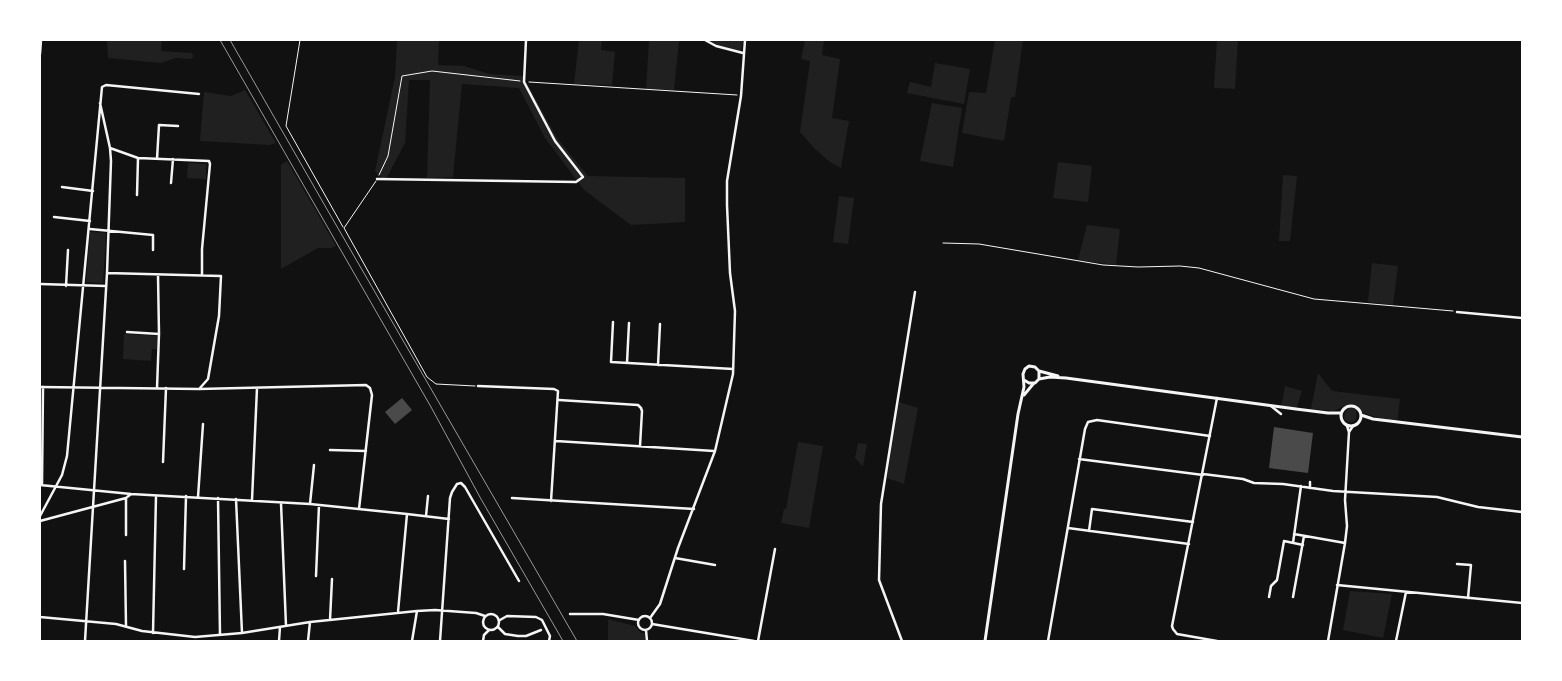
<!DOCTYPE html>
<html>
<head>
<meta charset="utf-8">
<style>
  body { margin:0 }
  #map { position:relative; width:1562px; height:681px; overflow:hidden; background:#111; font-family:"Roboto Condensed",sans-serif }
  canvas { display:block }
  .frame { position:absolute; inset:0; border:41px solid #fff; pointer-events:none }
</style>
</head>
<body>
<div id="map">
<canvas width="1562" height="681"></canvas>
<div class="frame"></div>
</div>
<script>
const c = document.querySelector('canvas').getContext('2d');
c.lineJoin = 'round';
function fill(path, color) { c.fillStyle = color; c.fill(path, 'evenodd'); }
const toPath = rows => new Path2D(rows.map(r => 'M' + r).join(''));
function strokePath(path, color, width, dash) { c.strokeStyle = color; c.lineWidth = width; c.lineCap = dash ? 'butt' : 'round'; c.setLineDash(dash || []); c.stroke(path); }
fill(toPath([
  [107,40,162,40,161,51,192,53,193,56,192,59,176,58,161,63,108,58],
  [397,40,439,40,438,65,464,66,489,74,523,76,557,138,588,176,685,178,685,222,631,225,584,190,545,138,519,88,462,84,453,177,427,178,430,80,409,80,405,143,385,181,375,171,395,77],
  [579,40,602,40,601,50,615,52,612,85,574,84],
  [649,40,679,40,674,90,646,89],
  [707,40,743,40,741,51,718,45],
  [805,40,824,40,822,55,840,59,832,118,849,121,841,168,830,162,815,149,800,132,810,61,801,59],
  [995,40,1023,40,1015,97,1011,97,1004,141,962,133,969,92,986,93],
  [1217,40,1238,40,1235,89,1214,88],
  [935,63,970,69,964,104,907,93,910,82,931,87],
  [245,90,276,143,270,145,200,141,204,92,231,96],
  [932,103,962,108,953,167,920,161],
  [287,161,336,246,331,248,318,248,281,269,281,165],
  [1058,162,1092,166,1088,202,1053,198],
  [188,163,206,164,206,179,187,178],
  [1283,175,1297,176,1290,241,1279,241],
  [839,196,854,198,848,244,833,242],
  [1087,225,1120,229,1116,265,1078,260],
  [90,232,106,233,103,283,86,282],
  [1372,263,1398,266,1393,305,1368,302],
  [124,334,158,336,157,349,152,349,151,361,123,359],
  [1318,373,1332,391,1400,399,1397,423,1356,411,1356,419,1353,422,1349,422,1345,420,1344,416,1348,409,1342,407,1334,411,1311,409],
  [1285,386,1302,391,1296,410,1281,408],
  [899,402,918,408,904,484,887,478],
  [798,442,823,446,809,528,781,523,784,509,786,509],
  [858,443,867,444,863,467,855,458],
  [1350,591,1392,594,1383,638,1343,630],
  [608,619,635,626,641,633,646,633,645,641,608,641]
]), '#202020');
fill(toPath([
  [402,398,412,410,395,424,385,412],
  [1274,427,1313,433,1308,473,1269,468]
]), '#4a4a4a');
strokePath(toPath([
  [300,40,286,126,343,227],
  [529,82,737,95],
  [379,175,388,156,402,76,432,71,520,81],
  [376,181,344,228,427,377,436,384,475,386],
  [943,243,979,244,1103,265,1138,267,1180,266,1199,268,1314,299,1453,311]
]), '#f5f5f5', 1);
strokePath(toPath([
  [705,40,716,46,743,53],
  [40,54,41,40],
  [110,148,138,158,209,161,210,164,202,249,202,275],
  [157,159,159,125,178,126],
  [377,179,576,182,583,177,555,141,524,82,526,40],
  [171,183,173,159],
  [62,187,93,191],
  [137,195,138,158],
  [54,217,90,221],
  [90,229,153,235,153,250],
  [107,273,221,276,219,316,208,379,200,388],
  [40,284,106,286],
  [66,286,68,250],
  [1457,312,1522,318],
  [613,322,611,362,733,369],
  [127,332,159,334],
  [627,363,629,323],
  [658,365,660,324],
  [478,386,554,389,558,391,551,501],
  [40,387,199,389,366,385,370,388,372,395,359,509],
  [157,388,159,334,158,275],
  [1217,398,1172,626,1173,629,1177,634,1217,641],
  [559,400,638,405,641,408,642,411,640,446],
  [1271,406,1281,414],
  [1349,432,1353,426],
  [556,441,714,451],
  [330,450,366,451],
  [1079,459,1203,475],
  [163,462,166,388],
  [1203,474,1243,479,1254,483,1283,484,1333,491,1437,497,1478,507,1522,512],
  [40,485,131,494,310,504,407,514,449,519],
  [42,485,43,387],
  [1310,488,1310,482],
  [198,497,203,424],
  [218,498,220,635],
  [512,498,694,509],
  [236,499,242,633],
  [252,500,257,388],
  [281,503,286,626],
  [310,504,314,465],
  [40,516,62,475,67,456,102,87,106,85,199,94],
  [426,516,428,496],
  [40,521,126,498,131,494],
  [1068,528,1189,544],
  [1089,531,1092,509,1193,522],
  [1294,534,1345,543,1328,641],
  [126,535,126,498],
  [1293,543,1301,486],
  [1345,543,1347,526,1345,500,1349,432,1347,426],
  [675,558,715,565],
  [125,561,126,626],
  [1457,564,1471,565,1468,598],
  [184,569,186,496],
  [316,576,319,505],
  [1337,585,1522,603],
  [1269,597,1271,586,1277,580,1284,541,1303,545],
  [1293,597,1304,536],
  [398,612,407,514],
  '483 622a8 8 0 1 1 16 0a8 8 0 1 1-16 0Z',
  [570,614,603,614,639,620],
  '638 623a7 7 0 1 1 14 0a7 7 0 1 1-14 0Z',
  [40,617,116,624,142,631,195,637,242,633,310,622,417,611,435,610,476,613,485,616],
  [650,618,660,604,678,548,715,451,733,374,735,311,730,273,727,205,727,181,741,96,745,40],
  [330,620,332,579],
  [500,620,507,616,536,617,542,620,550,636,549,641],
  [652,624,754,641],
  [498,627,505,634,518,636,526,636,541,630],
  [646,630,647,641],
  [153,633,156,496],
  [85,641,107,273,111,161,110,148,100,103],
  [279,641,280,627],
  [308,641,310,622],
  [412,641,417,611],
  [440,641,450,498,452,492,457,484,461,483,465,487,519,581],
  [483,641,484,635,489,630],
  [758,641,775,549],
  [902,641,879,580,881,504,915,292],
  [1048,641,1085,429,1088,422,1097,420,1210,436],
  [1396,641,1406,592]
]), '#f5f5f5', 2.5);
strokePath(toPath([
  [1039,371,1058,376],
  [1039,379,1050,377,1066,378,1296,409,1328,413,1341,413],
  [1024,395,1034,383],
  '1341 416a10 10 0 1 1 20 0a10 10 0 1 1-20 0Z',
  [1361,415,1373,419,1522,437],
  [985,641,1018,414,1024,387,1023,374,1025,369,1029,366,1035,367,1039,371,1039,379,1035,383,1029,383,1024,380]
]), '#f5f5f5', 3);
strokePath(toPath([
  [220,40,431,407,481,499,563,641],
  [230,40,328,211,577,641]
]), '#9a9a9a', 1);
</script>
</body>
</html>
